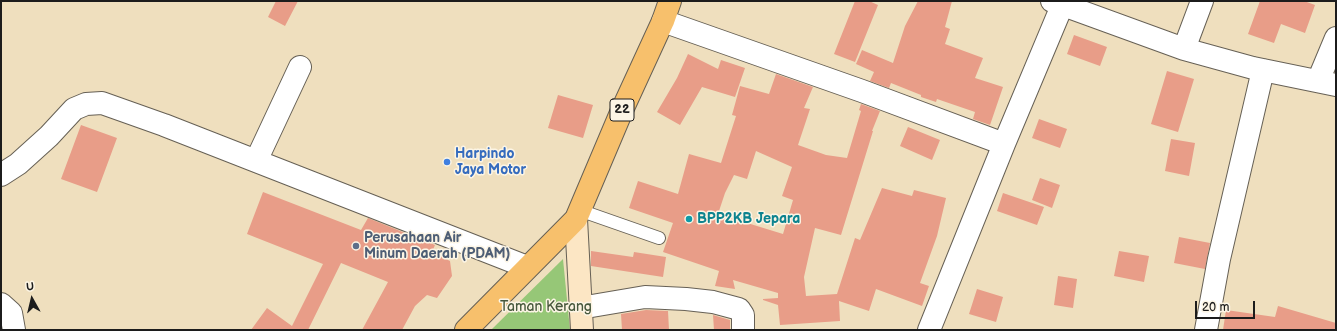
<!DOCTYPE html>
<html>
<head>
<meta charset="utf-8">
<style>
  body { margin:0 }
  #map { position:relative; width:1337px; height:331px; overflow:hidden; background:#efdfbe; font-family:"Balsamiq Sans",sans-serif }
  canvas { display:block }
  .frame { position:absolute; inset:0; border:2px solid #1c1c1c; pointer-events:none }
  .north { position:absolute; left:12px; top:279px; width:40px; height:40px; -webkit-text-stroke:3px #fcf5e5; paint-order:stroke; rotate:352deg; font-size:11px; font-weight:700; line-height:16px; text-align:center; color:#1c1c1c }
  .north::after { content:''; display:block; margin:auto; width:14px; height:18px; background:#1c1c1c; clip-path:polygon(50% 0,100% 100%,50% 72%,0 100%) }
  .scale { position:absolute; left:1195px; top:301px; width:60px; height:18px; box-sizing:border-box; border:2px solid #1c1c1c; border-top:0; padding-left:5px; font-size:12px; line-height:14px; white-space:nowrap; color:#1c1c1c; -webkit-text-stroke:3px #fcf5e5; paint-order:stroke }
</style>
</head>
<body>
<div id="map">
<canvas width="1337" height="331"></canvas>
<div class="frame"></div>
<div class="north">U</div>
<div class="scale">20 m</div>
</div>
<script>
const c = document.querySelector('canvas').getContext('2d');
c.lineJoin = 'round';
function fill(path, color) { c.fillStyle = color; c.fill(path, 'evenodd'); }
const toPath = rows => new Path2D(rows.map(r => 'M' + r).join(''));
function strokePath(path, color, width, dash) { c.strokeStyle = color; c.lineWidth = width; c.lineCap = dash ? 'butt' : 'round'; c.setLineDash(dash || []); c.stroke(path); }
function write(font, color, halo, rows, align = 'center') {
  c.font = font + ' "Balsamiq Sans",sans-serif'; c.lineWidth = 3; c.setLineDash([]); c.textBaseline = 'middle'; c.strokeStyle = halo; c.fillStyle = color; for (const [text, x, y, turn = 0] of rows) {
    c.save(); c.translate(x, y); c.rotate((+turn || 0) * Math.PI / 180); c.textAlign = isNaN(turn) ? turn : align; if (halo) c.strokeText(text, 0, 0); c.fillText(text, 0, 0); c.restore();
  }
}
fill(toPath([
  [563,259,570,330,491,330]
]), '#96c777');
fill(toPath([
  [276,1,298,1,285,26,268,17],
  [855,1,869,1,878,5,855,62,834,54],
  [918,1,952,1,945,27,950,29,945,44,983,58,975,78,1003,87,990,125,973,119,975,112,937,99,936,102,921,97,921,95,891,83,889,88,870,81,874,72,856,64,862,50,893,63,905,26],
  [1260,1,1304,1,1315,5,1305,33,1281,24,1274,43,1248,34],
  [1074,35,1107,47,1100,66,1067,54],
  [688,54,718,69,721,60,745,68,735,97,702,87,680,125,657,112,677,78],
  [1167,71,1194,79,1178,132,1151,124],
  [776,74,813,87,804,108,810,109,798,145,826,155,847,158,861,111,859,110,861,104,880,111,872,131,873,131,841,235,815,228,804,277,806,296,837,294,855,238,860,240,882,188,912,196,914,190,946,198,937,236,920,283,929,286,922,306,876,289,869,311,839,301,840,321,780,325,778,305,763,300,763,299,778,298,778,293,733,280,735,289,715,286,719,271,663,252,673,223,629,208,638,181,678,194,689,154,721,163,736,116,732,115,740,86,769,94],
  [756,151,792,167,782,196,793,200,783,234,718,214,725,193,734,175,747,179],
  [558,95,593,105,583,138,548,128],
  [1039,119,1067,129,1060,148,1032,138],
  [81,125,117,138,97,192,61,179],
  [908,127,940,140,932,160,900,146],
  [1171,139,1195,143,1189,176,1165,171],
  [1040,178,1060,185,1052,208,1032,200],
  [263,192,361,230,368,218,435,245,432,252,450,261,452,276,437,298,427,295,415,306,402,330,362,330,388,282,341,263,308,330,251,330,267,308,292,326,323,264,247,234],
  [1003,193,1044,207,1037,225,997,211],
  [1179,237,1210,243,1205,269,1174,263],
  [591,251,633,257,634,252,666,257,663,277,591,266],
  [1119,251,1149,256,1144,282,1114,276],
  [1058,276,1077,279,1073,308,1054,305],
  [977,289,1003,297,996,322,969,314],
  [1278,306,1336,323,1336,330,1223,330,1226,310,1275,317],
  [646,310,668,311,669,330,622,330,621,314],
  [713,315,730,320,730,330,714,330]
]), '#e89d88');
const lane = toPath([
  [579,210,659,238]
]);
const street = toPath([
  [1052,1,1184,49,1253,68,1336,85],
  [663,21,862,91,1004,144],
  [1184,49,1202,1],
  [1318,81,1336,38],
  [256,161,300,67],
  [1,175,18,164,49,136,74,109,86,104,102,103,164,125,527,267],
  [1,304,11,313,14,330],
  [580,308,645,297,686,299,713,302,739,309,743,315,743,330],
  [929,330,1004,144,1064,1],
  [1206,330,1219,259,1263,70]
]);
const secondary = toPath([
  [576,219,582,330]
]);
const highway = toPath([
  [466,330,576,219,623,108,663,21,670,1]
]);
strokePath(lane, '#666055', 14);
strokePath(street, '#666055', 24);
strokePath(secondary, '#666055', 24);
strokePath(highway, '#666055', 24);
strokePath(lane, '#fff', 12);
strokePath(street, '#fff', 22);
strokePath(secondary, '#fce6c4', 22);
strokePath(highway, '#f7c06c', 22);
for (const [x, y, r, color] of [
  [447,162,4,"#3f7fe0"],
  [689,219,4,"#0f9aa8"],
  [356,246,4,"#5c6f8a"]
]) { const dot = new Path2D(); dot.arc(x, y, r, 0, 2 * Math.PI); c.fillStyle = color; c.fill(dot); strokePath(dot, '#fcf5e5', 1.5); }
for (const [x, y, w] of [
  [622,110,24]
]) { const box = new Path2D(); box.roundRect(x - w / 2, y - 11, w, 22, 3); c.fillStyle = '#fcf5e5'; c.fill(box); strokePath(box, '#1c1c1c', 1); }
write('bold 13px', '#1c1c1c', null, [
  ["22",622,110]
]);
write('bold 14px', '#366cbe', '#fcf5e5', [
  ["Harpindo",455,154],
  ["Jaya Motor",455,170]
], 'left');
write('bold 14px', '#0d838f', '#fcf5e5', [
  ["BPP2KB Jepara",697,219]
], 'left');
write('bold 14px', '#4e5e75', '#fcf5e5', [
  ["Perusahaan Air",364,238],
  ["Minum Daerah (PDAM)",364,254]
], 'left');
write('14px', '#47583c', '#fcf5e5', [
  ["Taman Kerang",546,307]
]);
</script>
</body>
</html>
